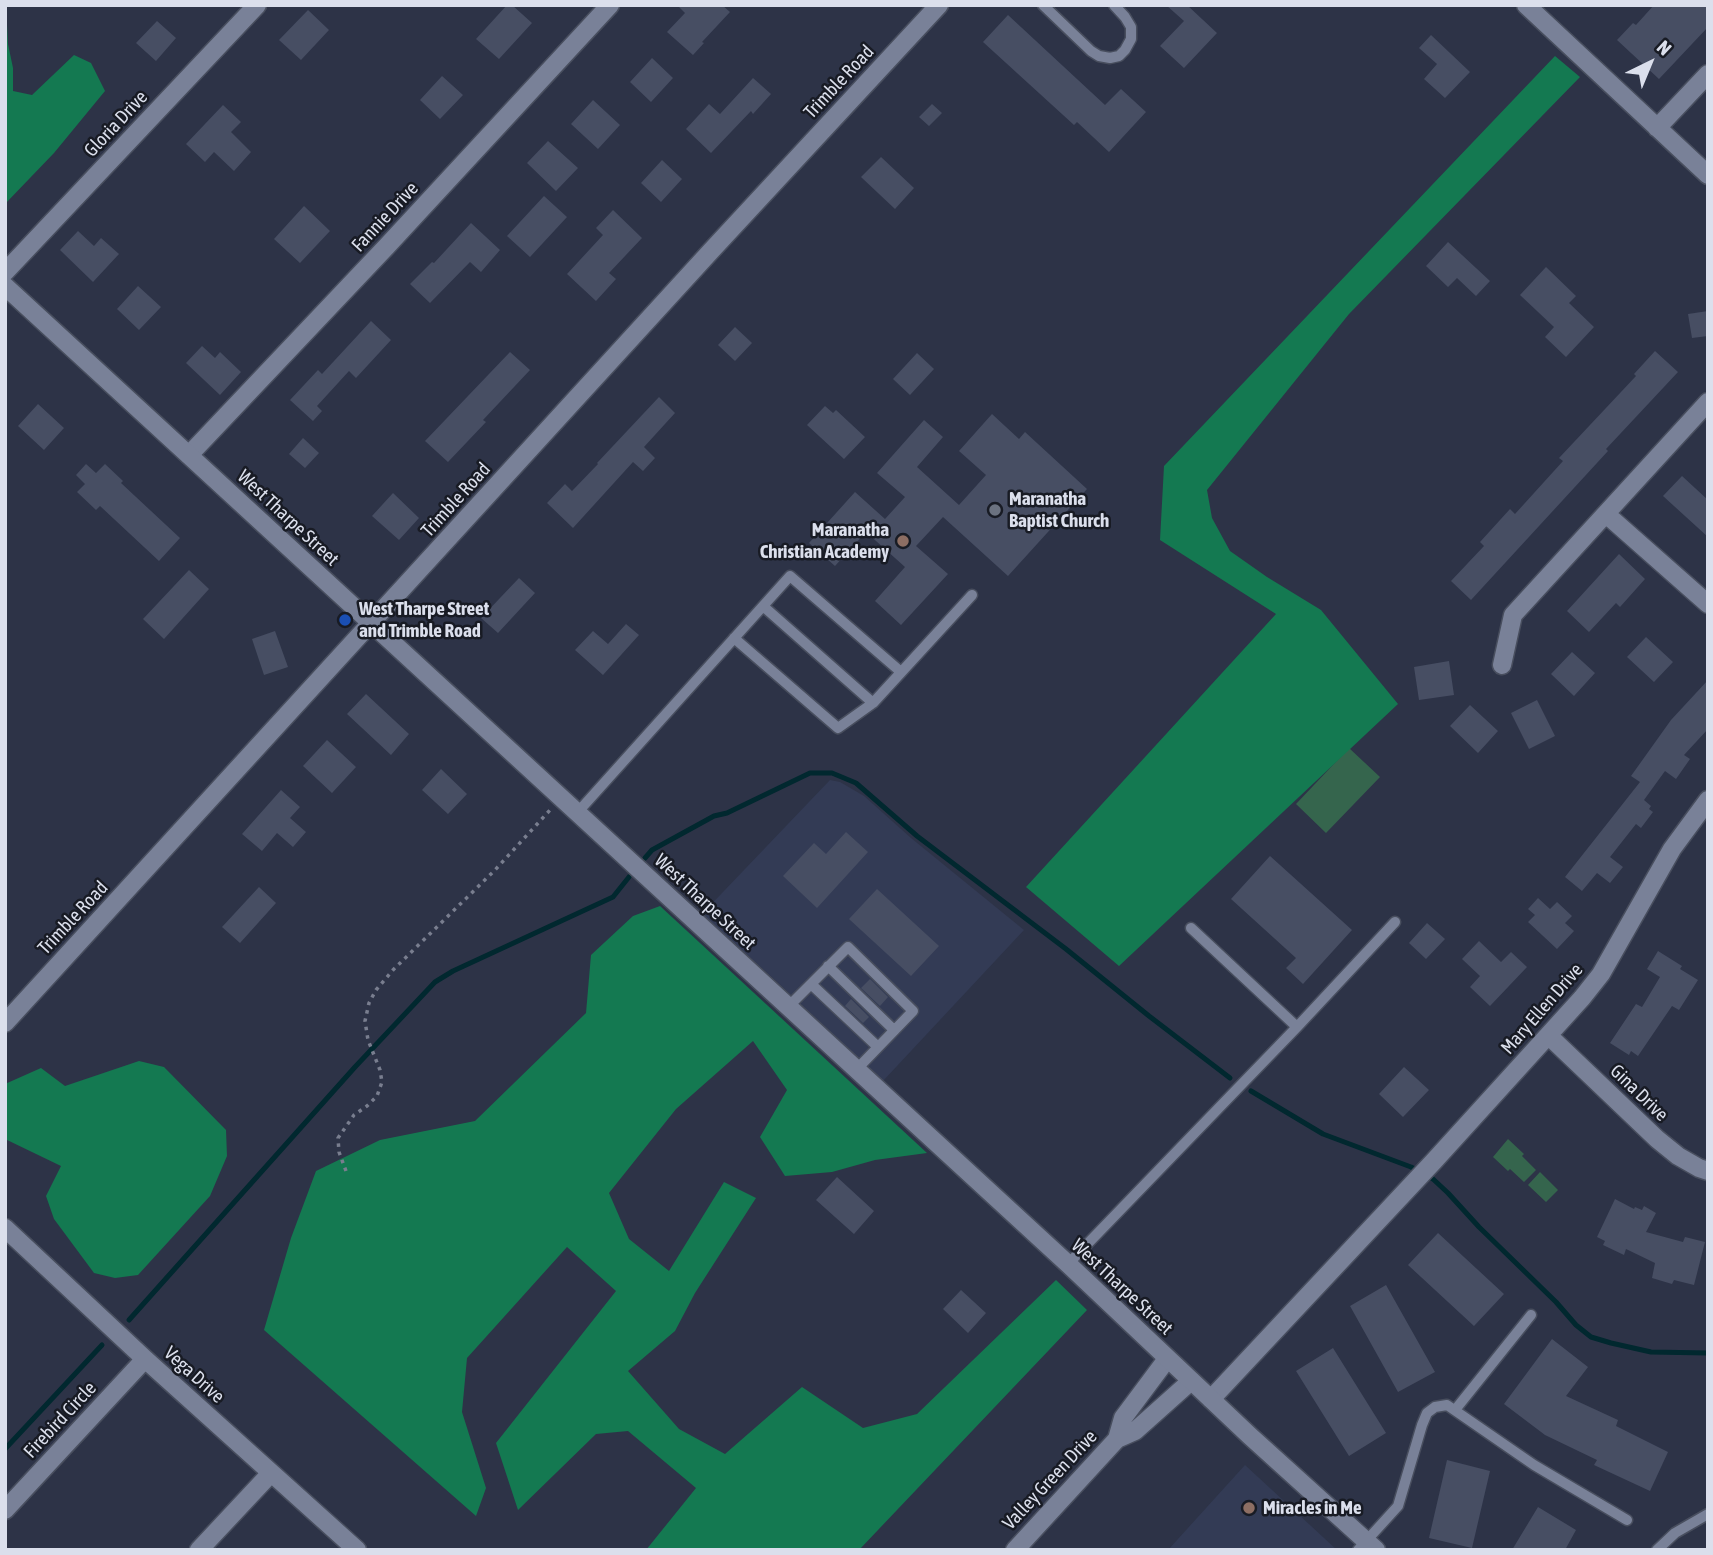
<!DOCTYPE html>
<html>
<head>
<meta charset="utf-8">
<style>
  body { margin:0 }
  #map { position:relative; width:1713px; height:1555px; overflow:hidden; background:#2d3347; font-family:"Asap Condensed",sans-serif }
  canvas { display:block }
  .frame { position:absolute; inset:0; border:7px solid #dbdfec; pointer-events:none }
  .north { position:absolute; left:1615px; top:28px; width:70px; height:70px; -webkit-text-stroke:5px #181b24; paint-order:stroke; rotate:43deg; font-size:19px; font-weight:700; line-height:28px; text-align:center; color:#dbdfec }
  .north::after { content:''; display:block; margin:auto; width:24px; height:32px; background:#dbdfec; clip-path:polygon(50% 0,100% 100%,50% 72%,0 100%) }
</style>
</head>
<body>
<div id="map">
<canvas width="1713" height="1555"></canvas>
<div class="frame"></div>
<div class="north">N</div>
</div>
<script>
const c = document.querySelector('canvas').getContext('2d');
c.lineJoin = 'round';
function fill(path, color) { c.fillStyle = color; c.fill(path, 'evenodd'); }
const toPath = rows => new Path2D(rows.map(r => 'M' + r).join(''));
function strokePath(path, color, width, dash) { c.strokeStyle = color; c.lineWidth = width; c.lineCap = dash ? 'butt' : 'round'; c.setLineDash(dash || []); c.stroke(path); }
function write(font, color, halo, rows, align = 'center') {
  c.font = font + ' "Asap Condensed",sans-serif'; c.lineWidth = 5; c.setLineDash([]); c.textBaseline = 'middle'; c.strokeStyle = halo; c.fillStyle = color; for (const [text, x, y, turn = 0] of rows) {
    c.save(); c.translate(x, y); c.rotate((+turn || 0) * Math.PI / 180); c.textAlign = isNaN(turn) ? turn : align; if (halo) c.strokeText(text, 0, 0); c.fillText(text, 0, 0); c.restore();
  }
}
fill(toPath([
  [830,780,840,782,864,796,911,838,1024,930,883,1081,774,979,702,914],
  [1245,1465,1337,1550,1168,1550]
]), '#333b55');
fill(toPath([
  [1349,748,1380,777,1326,833,1296,804],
  [1508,1139,1524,1154,1522,1156,1536,1170,1524,1182,1510,1169,1508,1171,1493,1157],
  [1540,1172,1558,1190,1546,1202,1528,1185]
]), '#35654d');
fill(toPath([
  [6,5,8,44,13,68,13,91,32,95,74,55,91,63,105,91,54,153,5,204],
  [1555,56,1580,77,1349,314,1207,490,1212,518,1230,551,1267,577,1321,610,1398,704,1119,966,1026,887,1276,614,1160,540,1164,466],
  [660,906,927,1153,875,1160,832,1172,785,1176,760,1137,787,1090,753,1041,676,1109,609,1193,629,1239,669,1271,724,1182,756,1198,695,1293,675,1331,628,1371,679,1429,725,1454,802,1387,863,1428,917,1414,1056,1280,1087,1310,859,1550,646,1550,696,1488,628,1431,596,1434,518,1510,496,1443,616,1291,567,1247,467,1358,462,1412,486,1488,476,1516,264,1330,291,1238,316,1171,380,1140,475,1121,586,1013,591,955,633,916],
  [139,1061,164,1067,226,1130,227,1156,210,1196,138,1275,115,1278,94,1273,54,1219,46,1196,61,1166,5,1139,5,1084,41,1068,65,1086]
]), '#147951');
strokePath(toPath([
  [645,858,652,850,714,816,727,813,810,773,832,773,856,783,917,836,1066,949,1149,1016,1230,1078],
  [1251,1091,1323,1134,1411,1167,1433,1179,1448,1193,1479,1227,1556,1302,1576,1325,1591,1337,1611,1343,1651,1352,1708,1353],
  [129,1320,355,1067,435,982,453,971,613,897,629,877],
  [5,1449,102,1345]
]), '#01282f', 5);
fill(toPath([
  [507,5,512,5,532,23,499,59,476,39],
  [677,5,722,5,730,12,702,42,704,43,693,55,667,32,685,13],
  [1166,5,1187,5,1217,33,1184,68,1160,46,1184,21],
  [1654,5,1708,5,1708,27,1659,79,1617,40,1633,23,1636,25],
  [308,10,329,30,301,60,279,40],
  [1008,15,1105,105,1121,89,1146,112,1109,152,1077,122,1074,125,983,42],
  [157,21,176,38,156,61,136,43],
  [1431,35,1470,72,1445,98,1424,79,1437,64,1419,48],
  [652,58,673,78,651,102,630,82],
  [442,76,463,95,440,119,420,100],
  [753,78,771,94,753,114,751,111,711,153,686,129,709,104,720,114],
  [593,100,620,125,598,149,571,124],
  [932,104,942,113,929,126,919,117],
  [223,105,241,122,231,132,251,152,234,171,214,152,205,162,186,144],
  [548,141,578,168,556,191,527,163],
  [881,157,914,188,895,209,861,177],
  [662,160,682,179,661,202,641,183],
  [544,196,567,217,530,257,507,236],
  [304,206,330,231,300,263,274,239],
  [613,210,642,238,609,273,616,279,596,301,567,274,603,235,596,228],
  [471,223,500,250,481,272,470,262,430,303,410,284,432,262,434,263],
  [78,231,94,246,101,238,119,254,93,282,60,250],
  [1448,242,1490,281,1476,296,1457,278,1448,287,1426,266],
  [1546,267,1576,296,1569,303,1594,327,1566,357,1545,337,1554,327,1520,295],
  [138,286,161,307,139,330,117,309],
  [1708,311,1708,336,1692,338,1688,314],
  [371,321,391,340,356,378,349,371,317,406,322,411,313,421,290,400,318,370,322,374],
  [735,327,752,343,735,361,718,345],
  [202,346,215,358,220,352,241,372,220,395,186,363],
  [1655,351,1678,372,1606,449,1608,451,1471,600,1451,581,1484,546,1480,542,1510,509,1515,514,1563,461,1559,458,1636,376,1634,374],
  [510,352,530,370,483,420,486,422,448,462,425,441],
  [917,353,934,369,910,395,893,379],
  [659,397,675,413,644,447,655,458,643,471,633,462,573,528,547,503,565,484,572,491,598,464,597,463],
  [38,404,64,428,44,450,18,426],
  [825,406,833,413,836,410,865,437,844,459,807,425],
  [992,414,1019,439,1025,432,1087,489,1008,576,943,517,916,546,948,574,901,625,875,601,905,567,866,532,835,566,809,543,855,492,885,519,905,497,877,473,924,420,943,437,917,467,959,505,986,475,959,451],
  [303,438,319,453,305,468,289,454],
  [86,464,96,473,105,464,123,481,121,483,180,538,159,561,100,506,96,510,77,492,85,484,76,475],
  [1682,476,1708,500,1708,537,1663,496],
  [393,493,419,518,399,540,372,516],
  [1619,554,1645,579,1620,607,1616,603,1589,632,1567,611],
  [189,570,209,589,164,639,143,619],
  [519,578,535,593,498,633,481,618],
  [626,624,639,635,603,675,575,650,593,631,608,644],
  [275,631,288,667,264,675,252,639],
  [1646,637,1673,662,1654,682,1627,657],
  [1572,652,1595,673,1574,696,1551,674],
  [1449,661,1454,695,1419,700,1414,667],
  [1708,680,1708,729,1684,755,1690,759,1676,779,1665,771,1644,800,1651,806,1649,809,1653,812,1641,828,1636,824,1610,857,1623,867,1610,883,1597,873,1582,891,1565,877,1640,782,1631,776,1671,720],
  [366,694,409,734,391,755,347,714],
  [1537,700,1555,736,1529,749,1511,713],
  [1470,705,1498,731,1478,753,1450,726],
  [327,740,356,767,332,793,303,766],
  [441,769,467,794,448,814,422,790],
  [281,790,300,807,290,818,306,832,293,847,277,833,262,851,242,834],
  [846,832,868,852,817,908,783,876,814,843,826,854],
  [1270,856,1352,930,1303,984,1286,968,1296,958,1231,899],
  [259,887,276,903,240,943,222,927],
  [877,889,939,946,911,976,849,919],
  [1538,898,1550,909,1557,902,1572,916,1565,923,1574,931,1557,949,1528,922,1535,915,1528,909],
  [1427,923,1445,939,1426,959,1409,943],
  [1479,941,1501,962,1511,952,1527,967,1490,1006,1470,987,1480,976,1462,959],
  [1658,951,1682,966,1680,969,1698,980,1679,1010,1672,1006,1638,1056,1631,1051,1629,1055,1610,1043,1636,1004,1642,1007,1660,977,1647,969],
  [870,979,888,997,880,1006,861,988],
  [851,999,869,1017,863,1023,845,1006],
  [1404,1067,1429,1090,1403,1117,1379,1094],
  [837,1177,874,1211,854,1234,816,1200],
  [1615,1199,1634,1209,1635,1207,1642,1210,1644,1206,1656,1213,1646,1232,1683,1242,1685,1237,1705,1242,1694,1285,1674,1280,1672,1284,1652,1278,1655,1263,1626,1249,1624,1255,1603,1245,1605,1241,1597,1237],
  [1438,1233,1504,1294,1474,1326,1408,1265],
  [1386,1285,1435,1372,1398,1392,1350,1306],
  [961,1290,986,1313,968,1333,943,1309],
  [1552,1339,1588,1367,1566,1396,1618,1420,1616,1426,1668,1452,1650,1491,1594,1465,1597,1460,1545,1435,1504,1404],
  [1333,1348,1386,1433,1349,1456,1296,1371],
  [1447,1460,1490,1471,1472,1548,1429,1538],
  [1538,1507,1576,1530,1565,1550,1512,1550]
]), '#474e63');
const lane = toPath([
  [1043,5,1091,51,1099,56,1110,58,1119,56,1125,50,1131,39,1131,27,1125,17,1114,5],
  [763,606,873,703],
  [734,638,838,728,873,703,972,595],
  [577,813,790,576,901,672],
  [1191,928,1297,1027],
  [828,966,894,1030],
  [811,984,878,1047],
  [788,1007,848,947,913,1011,856,1070],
  [1068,1264,1297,1027,1395,922],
  [1455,1410,1531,1315],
  [1358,1550,1398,1506,1422,1425,1427,1413,1435,1407,1447,1405,1534,1465,1627,1520],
  [1657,1550,1675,1533,1708,1514]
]);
const street = toPath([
  [1526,5,1708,175],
  [1657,128,1708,74],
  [5,272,257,5],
  [189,455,387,246,610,5],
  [1606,514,1708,604],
  [1502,665,1513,615,1708,402],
  [5,1023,710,252,939,5],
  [1549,1036,1657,1139,1678,1156,1699,1168,1708,1171],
  [5,1228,145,1359,357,1550],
  [1211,1399,1434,1161,1582,998,1601,974,1672,849,1708,800],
  [1117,1439,1123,1418,1167,1359],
  [5,1510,145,1359],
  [199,1550,271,1473],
  [1015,1550,1117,1439,1135,1431,1191,1381]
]);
const secondary = toPath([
  [5,286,1068,1264,1250,1436,1376,1550]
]);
strokePath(lane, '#484e5e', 13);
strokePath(street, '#484e5e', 21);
strokePath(secondary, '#484e5e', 21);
strokePath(toPath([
  [346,1171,339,1152,338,1138,354,1115,367,1106,377,1096,382,1082,380,1070,368,1040,365,1021,369,1003,376,990,393,970,495,870,551,809]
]), '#797e8f', 3.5, [3.5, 5]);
strokePath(lane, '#798198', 10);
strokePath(street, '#798198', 18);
strokePath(secondary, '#798198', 18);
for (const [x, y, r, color] of [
  [995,510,7,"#6b7280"],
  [903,541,7,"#8d6e63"],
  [345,620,7,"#1a4fb4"],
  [1249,1508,7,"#8d6e63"]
]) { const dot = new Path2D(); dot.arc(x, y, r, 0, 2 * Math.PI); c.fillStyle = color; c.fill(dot); strokePath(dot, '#181b24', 2.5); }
write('19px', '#dbdfec', '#181b24', [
  ["Trimble Road",839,82,-47],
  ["Gloria Drive",116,124,-47],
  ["Fannie Drive",385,217,-47],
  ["Trimble Road",456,500,-48],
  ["West Tharpe Street",288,518,43],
  ["West Tharpe Street",705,902,43],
  ["Trimble Road",73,918,-47],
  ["Mary Ellen Drive",1542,1009,-49],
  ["Gina Drive",1639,1093,44],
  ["West Tharpe Street",1122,1287,43],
  ["Vega Drive",194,1375,42],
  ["Firebird Circle",60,1420,-47],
  ["Valley Green Drive",1050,1480,-47]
]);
write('bold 19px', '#dbdfec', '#181b24', [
  ["Maranatha",1009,499],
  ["Baptist Church",1009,521],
  ["Maranatha",889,530,"right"],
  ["Christian Academy",889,552,"right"],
  ["West Tharpe Street",359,609],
  ["and Trimble Road",359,631],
  ["Miracles in Me",1263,1508]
], 'left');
</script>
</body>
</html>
